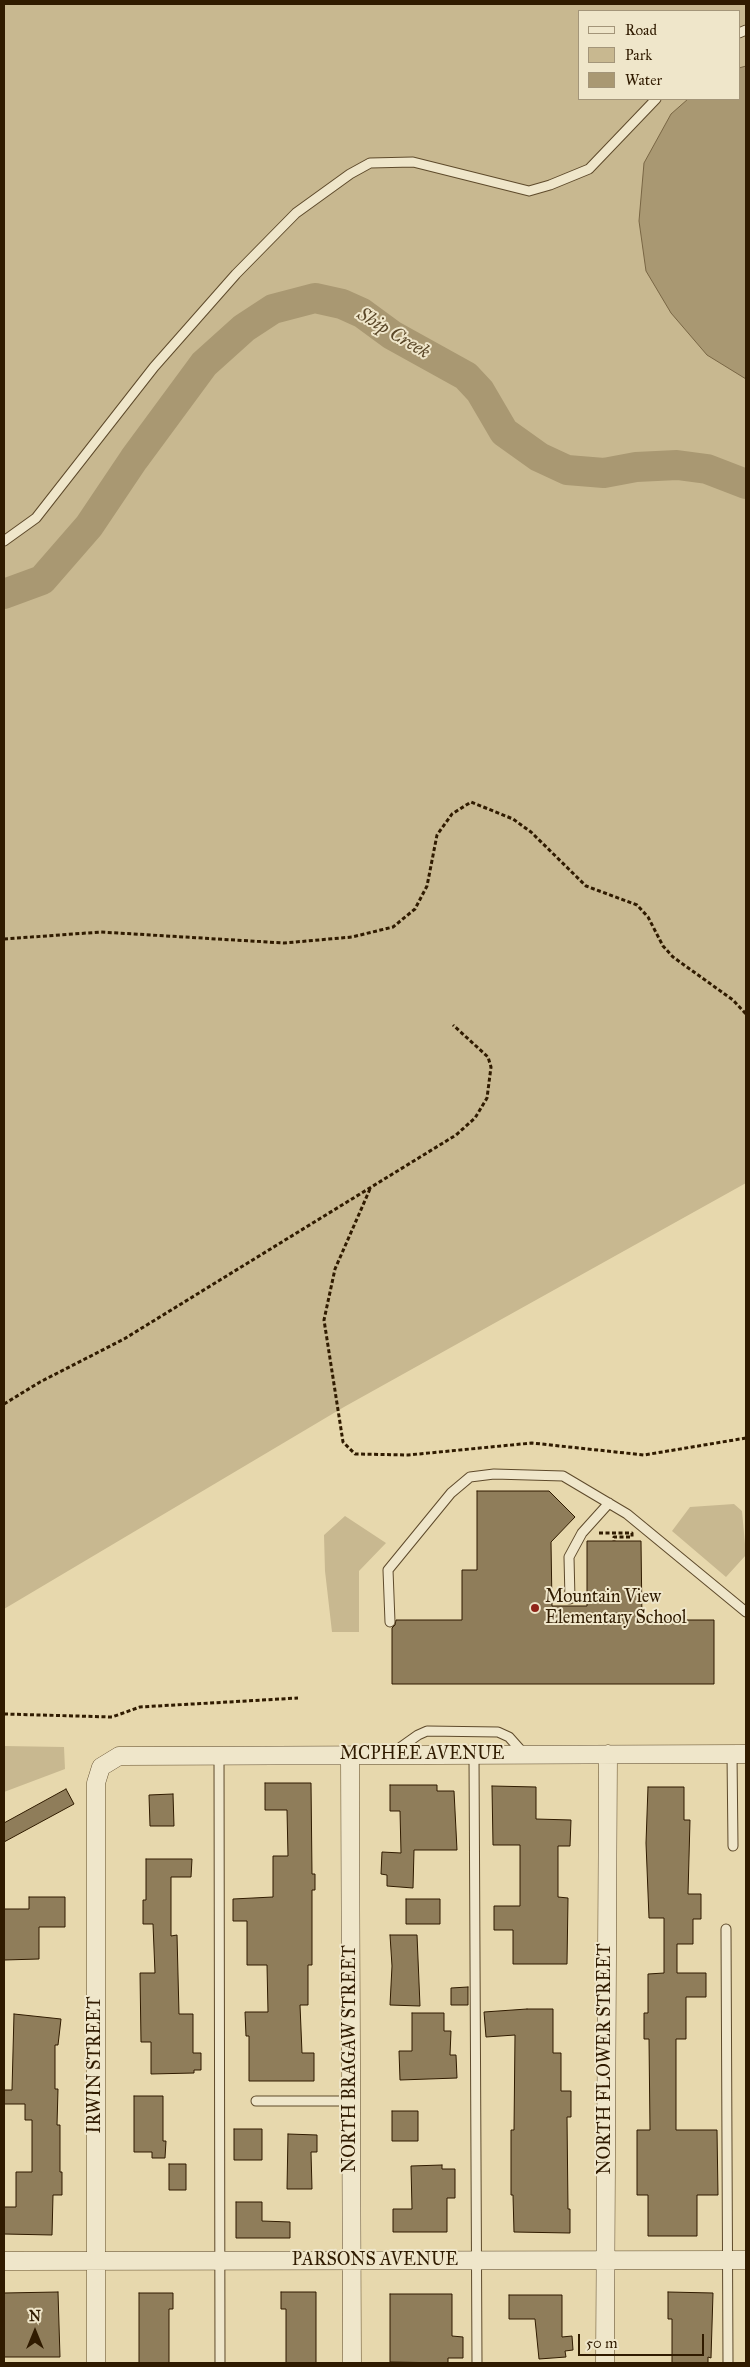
<!DOCTYPE html>
<html>
<head>
<meta charset="utf-8">
<style>
  body { margin:0 }
  #map { position:relative; width:750px; height:2367px; overflow:hidden; background:#e7d8ad; font-family:"IM FELL Great Primer",serif }
  canvas { display:block }
  .frame { position:absolute; inset:0; border:5px solid #301b00; pointer-events:none }
  .legend { position:absolute; left:578px; top:10px; width:162px; height:90px; box-sizing:border-box; background:#efe6ca; border:1px solid #a39579; margin:0; padding:6px 9px; list-style:none; font-size:15px; color:#301b00 }
  .legend li { display:flex; align-items:center; gap:10px; height:25px }
  .legend b { width:25px; border:1px solid #a39579 }
  .north { position:absolute; left:10px; top:2307px; width:50px; height:50px; -webkit-text-stroke:4px #efe6ca; paint-order:stroke; rotate:0deg; font-size:14px; font-weight:700; line-height:20px; text-align:center; color:#301b00 }
  .north::after { content:''; display:block; margin:auto; width:18px; height:22px; background:#301b00; clip-path:polygon(50% 0,100% 100%,50% 72%,0 100%) }
  .scale { position:absolute; left:578px; top:2334px; width:126px; height:22px; box-sizing:border-box; border:2px solid #301b00; border-top:0; padding-left:6px; font-size:15px; line-height:18px; white-space:nowrap; color:#301b00; -webkit-text-stroke:4px #efe6ca; paint-order:stroke }
</style>
</head>
<body>
<div id="map">
<canvas width="750" height="2367"></canvas>
<div class="frame"></div>
<ul class="legend">
<li><b style="height:6px;background:#efe6ca"></b>Road</li>
<li><b style="height:14px;background:#c8b890"></b>Park</li>
<li><b style="height:14px;background:#a99872"></b>Water</li>
</ul>
<div class="north">N</div>
<div class="scale">50 m</div>
</div>
<script>
const c = document.querySelector('canvas').getContext('2d');
c.lineJoin = 'round';
function fill(path, color) { c.fillStyle = color; c.fill(path, 'evenodd'); }
const toPath = rows => new Path2D(rows.map(r => 'M' + r).join(''));
function strokePath(path, color, width, dash) { c.strokeStyle = color; c.lineWidth = width; c.lineCap = dash ? 'butt' : 'round'; c.setLineDash(dash || []); c.stroke(path); }
function write(font, color, halo, rows, align = 'center') {
  c.font = font + ' "IM FELL Great Primer",serif'; c.lineWidth = 4; c.setLineDash([]); c.textBaseline = 'middle'; c.strokeStyle = halo; c.fillStyle = color; for (const [text, x, y, turn = 0] of rows) {
    c.save(); c.translate(x, y); c.rotate((+turn || 0) * Math.PI / 180); c.textAlign = isNaN(turn) ? turn : align; if (halo) c.strokeText(text, 0, 0); c.fillText(text, 0, 0); c.restore();
  }
}
fill(toPath([
  [4,4,746,4,746,1183,344,1407,4,1609],
  [579,11,739,11,739,99,579,99],
  [734,1504,742,1511,746,1555,726,1577,672,1531,690,1507],
  [345,1516,386,1543,359,1571,359,1632,332,1632,325,1571,324,1535],
  [4,1746,64,1747,65,1769,4,1792]
]), '#c8b890');
const water = toPath([
  [746,66,746,379,707,355,671,313,646,271,639,221,644,163,671,114,688,99,739,99,739,68,746,66]
]);
fill(water, '#a99872');
strokePath(water, '#796644', 1);
strokePath(toPath([
  [4,594,42,580,89,526,134,459,204,364,244,328,273,309,315,298,342,304,362,313,392,335,466,376,480,391,504,432,539,457,567,470,604,473,636,467,677,465,707,469,746,484]
]), '#a99872', 30);
const building = toPath([
  [477,1491,549,1491,575,1517,551,1542,552,1606,587,1606,587,1541,641,1541,642,1620,714,1620,714,1684,392,1684,392,1628,395,1625,396,1620,462,1620,462,1570,477,1570,477,1491],
  [265,1783,311,1783,312,1874,315,1874,315,1890,312,1890,312,1965,308,1965,308,2005,300,2005,302,2053,314,2053,314,2081,249,2081,249,2036,246,2036,245,2012,268,2012,267,1965,247,1965,247,1921,233,1921,233,1899,273,1897,273,1856,288,1856,287,1810,265,1810,265,1783],
  [390,1785,437,1785,437,1791,454,1791,457,1850,414,1850,413,1888,387,1886,387,1875,381,1874,382,1852,401,1853,400,1811,390,1811,390,1785],
  [492,1786,536,1787,536,1819,571,1820,570,1846,558,1846,558,1897,568,1898,567,1964,513,1964,513,1930,494,1930,494,1906,520,1906,520,1845,493,1845,492,1786],
  [648,1787,684,1787,684,1820,690,1820,688,1894,701,1894,701,1919,693,1919,693,1944,677,1944,677,1973,706,1973,706,1997,686,1997,686,2039,676,2039,676,2130,717,2130,718,2195,697,2195,697,2236,648,2236,648,2195,637,2195,637,2130,650,2130,649,2039,644,2039,644,2013,648,2013,648,1974,664,1973,664,1918,649,1918,646,1843,648,1787],
  [66,1789,74,1804,4,1842,4,1823,66,1789],
  [173,1794,174,1826,150,1826,149,1795,173,1794],
  [146,1859,192,1859,191,1877,171,1877,171,1936,177,1935,179,2014,193,2014,193,2053,201,2053,201,2070,194,2070,194,2073,151,2074,151,2042,141,2042,140,1973,155,1973,153,1924,143,1924,143,1900,146,1900,146,1859],
  [29,1897,65,1897,65,1927,39,1927,39,1959,4,1960,4,1909,29,1909,29,1897],
  [406,1899,440,1899,440,1924,406,1924,406,1899],
  [390,1935,417,1935,420,2006,390,2005,392,1966,390,1935],
  [468,1987,468,2005,451,2005,451,1988,468,1987],
  [527,2009,553,2009,553,2053,561,2053,561,2091,571,2091,571,2117,567,2117,568,2209,570,2209,570,2233,514,2232,513,2195,511,2195,511,2130,514,2130,515,2035,486,2037,484,2012,527,2009],
  [412,2013,444,2013,444,2031,451,2031,450,2055,456,2055,457,2078,400,2080,399,2051,412,2051,412,2013],
  [14,2014,61,2019,58,2045,55,2045,55,2089,58,2089,57,2125,60,2125,60,2172,62,2172,62,2195,53,2195,52,2235,4,2234,4,2207,16,2207,16,2172,32,2172,32,2120,25,2120,25,2104,4,2104,4,2090,12,2090,14,2014],
  [134,2096,163,2096,163,2141,166,2141,165,2158,152,2158,152,2152,134,2152,134,2096],
  [392,2111,418,2111,418,2141,392,2141,392,2111],
  [234,2129,262,2129,262,2160,234,2160,234,2129],
  [288,2134,317,2135,317,2152,311,2152,312,2189,287,2189,288,2134],
  [169,2164,186,2164,186,2190,169,2190,169,2164],
  [442,2165,442,2169,455,2169,455,2198,447,2198,447,2232,393,2232,393,2209,412,2209,411,2166,442,2165],
  [236,2202,262,2202,262,2221,290,2222,290,2238,236,2238,236,2202],
  [58,2292,60,2357,4,2357,4,2293,58,2292],
  [281,2292,316,2292,316,2363,286,2363,286,2309,281,2309,281,2292],
  [668,2292,713,2293,711,2358,708,2357,708,2363,672,2363,672,2319,668,2319,668,2292],
  [139,2293,173,2293,173,2309,169,2309,169,2363,139,2363,139,2293],
  [390,2294,452,2294,452,2336,463,2337,463,2358,448,2358,448,2363,390,2362,390,2294],
  [509,2295,562,2295,562,2337,572,2336,573,2350,565,2351,566,2357,539,2359,535,2319,509,2319,509,2295]
]);
fill(building, '#8f7d5a');
strokePath(building, '#301b00', 1);
const service = toPath([
  [739,33,746,30],
  [4,541,36,518,154,367,236,274,296,213,350,174,370,163,413,162,529,191,550,185,589,169,656,99],
  [570,1599,569,1557,582,1533,609,1503],
  [390,1622,388,1570,451,1493,470,1477,494,1474,563,1476,627,1514,746,1612],
  [394,1752,418,1735,427,1731,498,1732,509,1737,525,1755],
  [732,1754,733,1846],
  [474,1755,477,2363],
  [219,1756,220,2363],
  [726,1929,728,2363],
  [256,2101,351,2101]
]);
const minor = toPath([
  [350,1756,352,2363],
  [4,2261,746,2260],
  [96,2363,96,1783,101,1767,119,1756,746,1754],
  [605,2363,608,1754]
]);
strokePath(service, '#5e4a2b', 11);
strokePath(minor, '#5e4a2b', 19);
strokePath(toPath([
  [4,939,101,932,284,943,352,937,393,927,415,909,427,886,437,835,452,814,471,802,513,819,531,832,586,886,637,905,648,917,663,946,673,957,733,1000,746,1014],
  [370,1189,335,1269,324,1320,343,1442,355,1454,408,1455,532,1443,644,1455,746,1438],
  [4,1404,40,1382,124,1339,456,1135,475,1118,487,1098,491,1067,488,1057,453,1025],
  [599,1533,632,1533,632,1537,614,1537,614,1541],
  [4,1714,112,1717,140,1707,298,1698]
]), '#301b00', 3, [4, 2.5]);
strokePath(service, '#efe6ca', 9);
strokePath(minor, '#efe6ca', 18);
for (const [x, y, r, color] of [
  [535,1608,5,"#8f2418"]
]) { const dot = new Path2D(); dot.arc(x, y, r, 0, 2 * Math.PI); c.fillStyle = color; c.fill(dot); strokePath(dot, '#efe6ca', 2); }
write('18px', '#301b00', '#efe6ca', [
  ["Mountain View",545,1598],
  ["Elementary School",545,1619]
], 'left');
write('18px', '#301b00', '#efe6ca', [
  ["MCPHEE AVENUE",422,1755],
  ["NORTH BRAGAW STREET",351,2059,-90],
  ["NORTH FLOWER STREET",606,2059,-90],
  ["IRWIN STREET",96,2065,-90],
  ["PARSONS AVENUE",375,2261]
]);
write('italic 19px', '#5a4728', '#efe6ca', [
  ["Ship Creek",393,334,31]
]);
</script>
</body>
</html>
